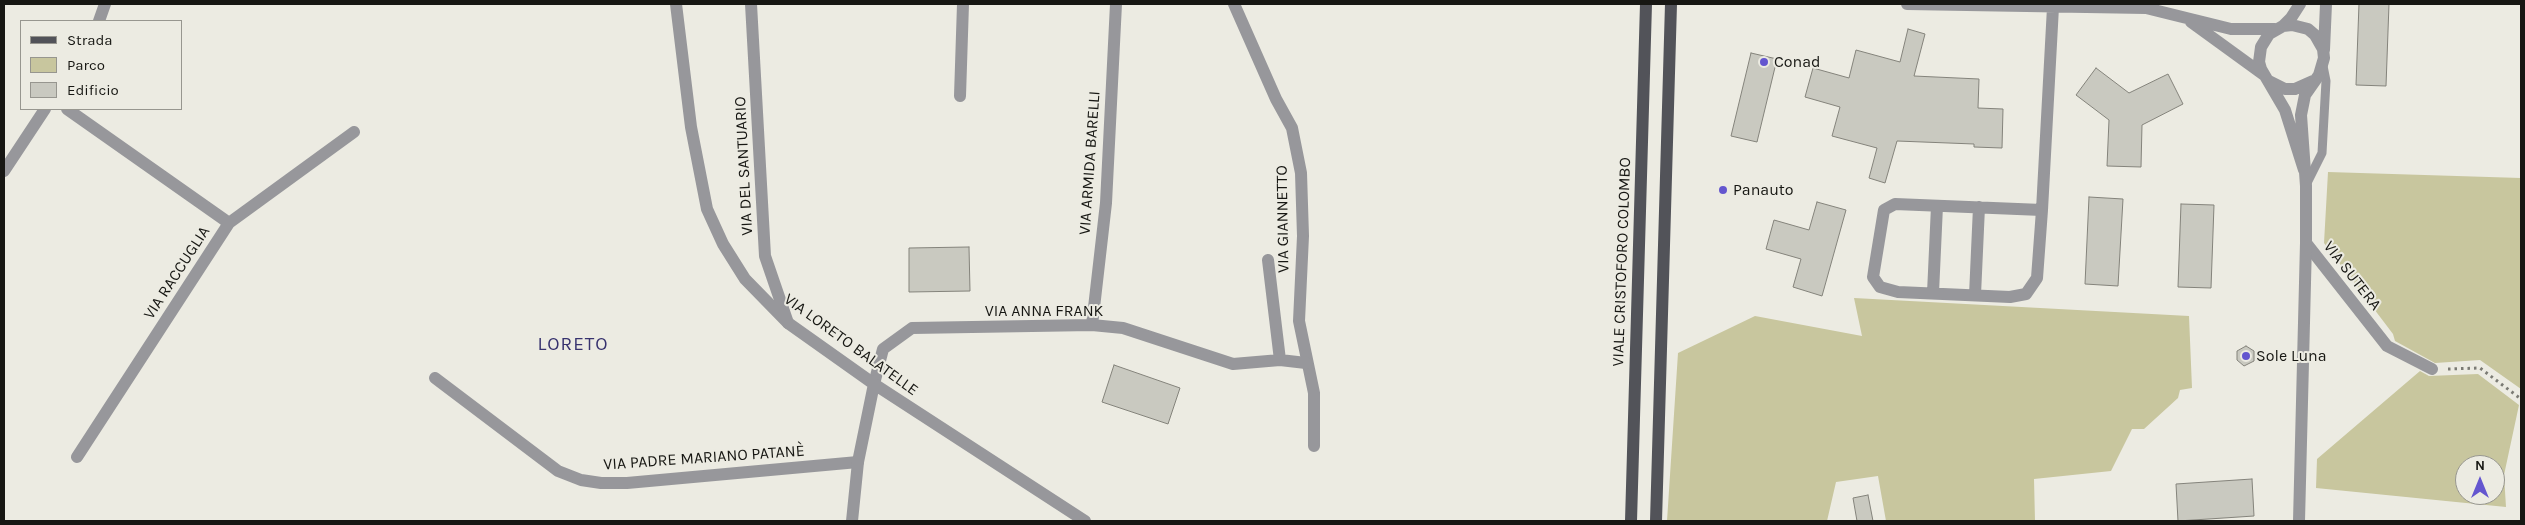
<!DOCTYPE html>
<html>
<head>
<meta charset="utf-8">
<style>
  body { margin:0 }
  #map { position:relative; width:2525px; height:525px; overflow:hidden; background:#ecebe2; font-family:Karla,sans-serif }
  canvas { display:block }
  .frame { position:absolute; inset:0; border:5px solid #171713; pointer-events:none }
  .legend { position:absolute; left:20px; top:20px; width:162px; height:90px; box-sizing:border-box; background:#ecebe2; border:1px solid #97968f; margin:0; padding:6px 9px; list-style:none; font-size:15px; color:#171713 }
  .legend li { display:flex; align-items:center; gap:10px; height:25px }
  .legend b { width:25px; border:1px solid #97968f }
  .north { position:absolute; left:2455px; top:455px; width:50px; height:50px; box-sizing:border-box; background:#ecebe2; border:1px solid #97968f; border-radius:50%; rotate:0deg; font-size:14px; font-weight:700; line-height:20px; text-align:center; color:#171713 }
  .north::after { content:''; display:block; margin:auto; width:18px; height:22px; background:#6456cf; clip-path:polygon(50% 0,100% 100%,50% 72%,0 100%) }
</style>
</head>
<body>
<div id="map">
<canvas width="2525" height="525"></canvas>
<div class="frame"></div>
<ul class="legend">
<li><b style="height:6px;background:#525359"></b>Strada</li>
<li><b style="height:14px;background:#c8c69e"></b>Parco</li>
<li><b style="height:14px;background:#c9c9c0"></b>Edificio</li>
</ul>
<div class="north">N</div>
</div>
<script>
const c = document.querySelector('canvas').getContext('2d');
c.lineJoin = 'round';
function fill(path, color) { c.fillStyle = color; c.fill(path, 'evenodd'); }
const toPath = rows => new Path2D(rows.map(r => 'M' + r).join(''));
function strokePath(path, color, width, dash) { c.strokeStyle = color; c.lineWidth = width; c.lineCap = dash ? 'butt' : 'round'; c.setLineDash(dash || []); c.stroke(path); }
function write(font, color, halo, rows, align = 'center') {
  c.font = font + ' Karla,sans-serif'; c.lineWidth = 4; c.setLineDash([]); c.textBaseline = 'middle'; c.strokeStyle = halo; c.fillStyle = color; for (const [text, x, y, turn = 0] of rows) {
    c.save(); c.translate(x, y); c.rotate((+turn || 0) * Math.PI / 180); c.textAlign = isNaN(turn) ? turn : align; if (halo) c.strokeText(text, 0, 0); c.fillText(text, 0, 0); c.restore();
  }
}
fill(toPath([
  [2328,172,2521,178,2521,389,2480,360,2435,363,2395,341,2393,334,2324,243],
  [1854,298,2189,316,2192,388,2180,390,2178,398,2144,429,2132,429,2111,471,2034,479,2035,521,1886,521,1878,476,1836,482,1827,521,1667,521,1678,353,1755,316,1862,336],
  [2420,371,2429,376,2478,374,2519,405,2504,475,2506,507,2316,488,2317,459],
  [2465,465,2495,465,2495,495,2465,495]
]), '#c8c69e');
const building = toPath([
  [2359,4,2389,4,2386,86,2356,85,2359,4],
  [1908,29,1925,34,1914,76,1979,79,1978,108,2003,109,2002,148,1974,147,1974,144,1897,141,1885,183,1869,178,1877,148,1832,136,1840,107,1805,97,1813,68,1849,78,1856,50,1900,62,1908,29],
  [1751,53,1777,59,1757,142,1731,136,1751,53],
  [2096,68,2129,93,2168,74,2183,104,2142,125,2141,167,2107,166,2109,120,2076,95,2096,68],
  [2089,197,2123,199,2118,286,2085,284,2089,197],
  [1817,202,1846,210,1822,296,1793,287,1801,259,1766,249,1774,220,1809,230,1817,202],
  [2181,204,2214,205,2211,288,2178,287,2181,204],
  [969,247,970,291,909,292,909,248,969,247],
  [2246,346,2254,351,2254,361,2244,366,2237,360,2237,351,2246,346],
  [1114,365,1180,388,1168,424,1102,402,1114,365],
  [2252,479,2254,516,2178,521,2176,484,2252,479],
  [1868,495,1873,521,1857,521,1853,498,1868,495]
]);
fill(building, '#c9c9c0');
strokePath(building, '#84837b', 1);
strokePath(toPath([
  [2448,369,2480,368,2521,399]
]), '#7b7b74', 3, [2.5, 4]);
strokePath(toPath([
  [2307,183,2322,153,2326,81,2323,66]
]), '#97979b', 9);
strokePath(toPath([
  [1234,4,1276,99,1292,128,1301,173,1303,236,1299,321,1314,393,1314,446],
  [2306,243,2387,346,2432,369]
]), '#97979b', 12);
strokePath(toPath([
  [751,4,765,256,788,323],
  [1907,4,2146,8,2231,29,2275,29],
  [99,21,105,4],
  [2191,22,2264,75],
  [2283,26,2291,18,2300,4],
  [2324,50,2326,4],
  [2269,81,2285,89,2295,89,2313,81],
  [960,96,963,4],
  [67,109,229,223,77,457],
  [4,171,45,109],
  [2042,210,1895,204,1884,210,1873,277,1880,287,1898,292,2010,297,2026,294,2037,278,2042,210,2053,7],
  [229,223,354,132],
  [1933,293,1937,206],
  [1975,295,1979,207],
  [1092,325,1106,203,1116,4],
  [1280,360,1306,363],
  [435,378,558,471,581,480,601,483,627,483,858,462],
  [874,384,883,349,912,328,1092,325,1123,328,1233,364,1280,360,1268,260],
  [2299,521,2306,243,2306,186,2301,115,2305,95,2319,75,2324,58,2323,49,2315,35,2308,29,2292,25,2283,26,2269,34,2261,47,2259,62,2261,69,2285,110,2304,170]
]), '#97979b', 12);
strokePath(toPath([
  [676,4,691,127,707,209,723,244,745,279,788,323,874,384,1085,521],
  [852,521,858,462,874,384]
]), '#97979b', 12);
strokePath(toPath([
  [1631,521,1646,4],
  [1656,521,1671,4]
]), '#525359', 12);
for (const [x, y, r, color] of [
  [1764,62,5,"#6456cf"],
  [1723,190,5,"#6456cf"],
  [2246,356,5,"#6456cf"]
]) { const dot = new Path2D(); dot.arc(x, y, r, 0, 2 * Math.PI); c.fillStyle = color; c.fill(dot); strokePath(dot, '#ecebe2', 2); }
write('16px', '#171713', '#ecebe2', [
  ["Conad",1774,62],
  ["Panauto",1733,190],
  ["Sole Luna",2256,356]
], 'left');
write('16px', '#171713', '#ecebe2', [
  ["VIA ARMIDA BARELLI",1090,163,-86],
  ["VIA DEL SANTUARIO",744,166,-93],
  ["VIA GIANNETTO",1283,219,-91],
  ["VIALE CRISTOFORO COLOMBO",1622,262,-88],
  ["VIA RACCUGLIA",177,273,-57],
  ["VIA SUTERA",2352,276,52],
  ["VIA ANNA FRANK",1044,311],
  ["VIA LORETO BALATELLE",851,345,36],
  ["VIA PADRE MARIANO PATANÈ",704,458,-4]
]);
c.letterSpacing = '1px';
write('19px', '#37326e', '#ecebe2', [
  ["LORETO",573,345]
]);
c.letterSpacing = '0px';
</script>
</body>
</html>
